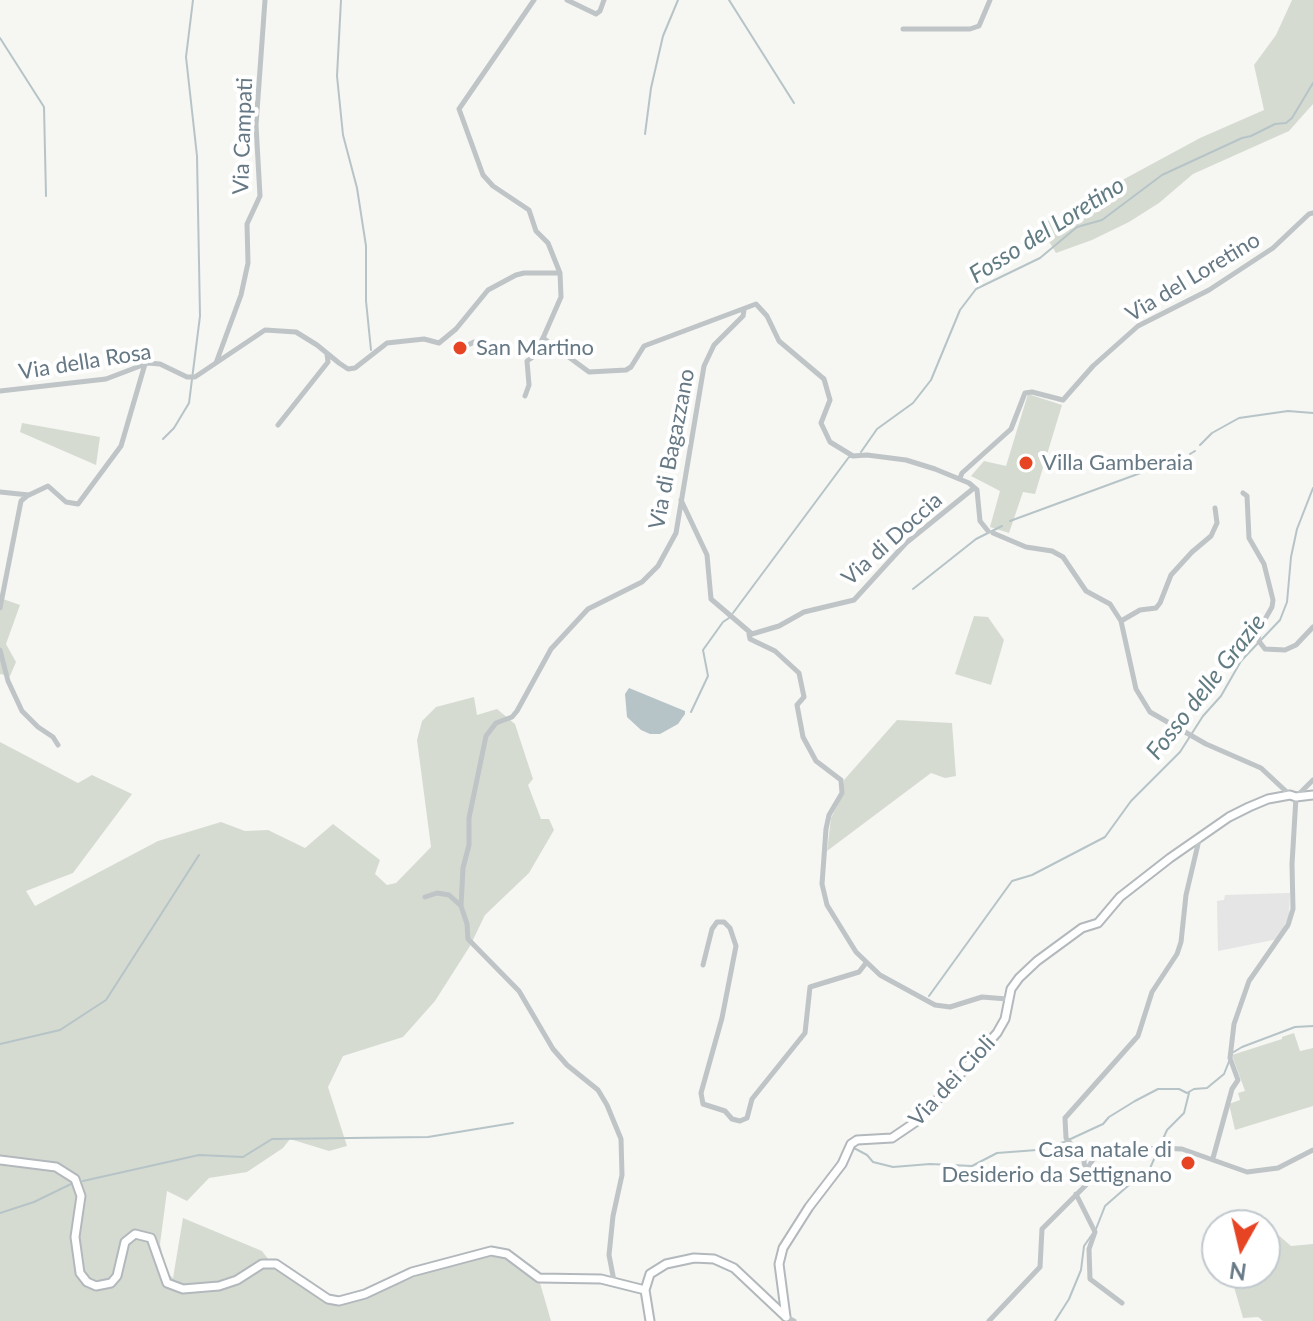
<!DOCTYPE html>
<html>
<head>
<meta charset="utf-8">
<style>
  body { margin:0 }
  #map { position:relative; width:1313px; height:1321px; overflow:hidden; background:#f6f6f3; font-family:Lato,sans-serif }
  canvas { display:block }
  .north { position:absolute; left:1201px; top:1209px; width:80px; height:80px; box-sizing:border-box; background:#fff; border:2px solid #c1c9ce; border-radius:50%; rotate:188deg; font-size:22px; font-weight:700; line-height:32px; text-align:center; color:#657884 }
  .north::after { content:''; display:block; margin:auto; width:28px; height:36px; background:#e64423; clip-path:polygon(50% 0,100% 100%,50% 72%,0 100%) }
</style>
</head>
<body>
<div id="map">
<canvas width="1313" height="1321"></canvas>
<div class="north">N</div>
</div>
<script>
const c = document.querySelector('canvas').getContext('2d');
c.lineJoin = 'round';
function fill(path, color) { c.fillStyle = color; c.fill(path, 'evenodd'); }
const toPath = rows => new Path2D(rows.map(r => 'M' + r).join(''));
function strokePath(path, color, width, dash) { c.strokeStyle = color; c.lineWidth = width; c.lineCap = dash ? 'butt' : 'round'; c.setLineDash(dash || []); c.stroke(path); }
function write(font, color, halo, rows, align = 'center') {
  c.font = font + ' Lato,sans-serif'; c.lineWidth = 8; c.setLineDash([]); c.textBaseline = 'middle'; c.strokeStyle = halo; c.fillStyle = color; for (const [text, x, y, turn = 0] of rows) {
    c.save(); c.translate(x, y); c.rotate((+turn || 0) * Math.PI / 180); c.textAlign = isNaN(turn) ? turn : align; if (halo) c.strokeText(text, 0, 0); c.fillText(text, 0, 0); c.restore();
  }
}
fill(toPath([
  [1290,893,1289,916,1278,939,1218,951,1217,901,1224,900,1225,895]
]), '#e4e5e4');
fill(toPath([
  [1292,0,1313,0,1313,104,1289,131,1193,174,1159,203,1129,222,1092,240,1056,253,1041,228,1052,217,1068,228,1115,184,1200,138,1264,110,1254,65,1276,35],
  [1028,394,1062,405,1035,494,1023,492,1009,533,990,527,1000,491,971,476,984,461,1006,466],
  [22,423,100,437,96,465,20,432],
  [3,599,20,605,6,644,16,662,10,676,0,674,0,611],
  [974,616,988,617,1004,640,991,685,955,674],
  [474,697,477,715,497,709,515,724,533,779,528,785,541,819,549,819,554,830,529,873,485,915,470,946,435,1001,403,1037,343,1056,328,1087,347,1146,329,1151,290,1139,283,1148,247,1172,209,1178,187,1201,167,1191,160,1244,166,1272,173,1278,183,1218,262,1251,275,1268,327,1301,352,1303,434,1269,484,1257,505,1257,540,1283,551,1321,0,1321,0,742,78,783,92,775,132,794,73,873,26,891,35,906,158,841,221,822,245,831,268,830,305,848,333,824,380,860,375,874,387,885,396,883,431,847,417,740,422,721,436,707],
  [897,720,952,723,956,776,945,778,931,773,827,851,831,818,844,792,844,780],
  [1294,1033,1300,1051,1313,1048,1313,1106,1235,1130,1229,1104,1240,1100,1238,1093,1245,1091,1232,1055,1282,1039,1282,1037],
  [1265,1232,1276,1233,1291,1246,1313,1244,1313,1321,1263,1321,1258,1317,1243,1318,1230,1273,1265,1273]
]), '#d6dbd2');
fill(toPath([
  [629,688,685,711,685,714,678,724,660,734,650,734,641,730,627,717,625,694]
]), '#b6c4c7');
strokePath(toPath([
  [341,0,337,76,343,135,357,188,366,246,366,301,371,350],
  [729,0,794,103],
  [0,38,44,107,46,196],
  [645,134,651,88,663,36,678,0],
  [163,439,174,428,189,403,200,316,197,156,186,57,193,0],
  [1200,445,1212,433,1239,418,1288,411,1313,413],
  [861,452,877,429,913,403,931,380,960,310,976,289,1040,258,1077,227,1102,220,1162,175,1242,138,1251,136,1275,124,1286,123,1292,118,1313,83],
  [1190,454,1195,451],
  [1010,521,1184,457],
  [913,589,976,539,1002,526],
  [733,613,849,457,852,457],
  [691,712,708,676,703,650,723,622,729,618],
  [929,996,1012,881,1032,875,1105,837,1131,801,1180,752,1203,716,1221,696,1241,661,1280,620,1287,602,1291,557,1297,529,1313,488],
  [0,1044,60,1030,106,1000,199,855],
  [1232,1053,1242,1047,1295,1027,1313,1026],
  [854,1148,867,1155,873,1162,893,1167,930,1164,972,1166,997,1153,1037,1150,1064,1142,1103,1124,1109,1117,1135,1101,1158,1089,1179,1089,1187,1093,1194,1089,1207,1088,1224,1074,1230,1059],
  [83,1181,199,1155,243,1157,272,1139,428,1137,513,1123],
  [0,1213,34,1202,71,1184],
  [1055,1321,1069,1299,1081,1270,1084,1246,1096,1229,1105,1206,1129,1185,1147,1175,1167,1130,1184,1113,1189,1093]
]), '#b6c4c7', 2);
const secondary = toPath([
  [0,1160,56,1167,75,1179,81,1196,75,1237,80,1273,87,1282,96,1286,111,1283,117,1276,125,1242,135,1234,151,1238,167,1283,183,1289,219,1286,237,1280,262,1264,276,1264,328,1299,339,1301,365,1294,412,1272,491,1251,507,1254,539,1278,601,1279,645,1290],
  [786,1317,779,1264,783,1248,809,1207,842,1164,851,1144,857,1140,892,1138,920,1119,997,1033,1005,1019,1011,989,1019,978,1037,961,1082,928,1098,923,1120,897,1170,858,1229,817,1249,807,1268,799,1290,795,1296,797,1313,795],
  [650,1321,645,1290,650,1274,666,1264,694,1258,714,1259,734,1268,786,1317]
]);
strokePath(secondary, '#b2b8bc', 11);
strokePath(toPath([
  [567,0,596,14,600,11,604,0],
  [903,29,970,29,979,26,990,0],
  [543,338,589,372,626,370,631,367,644,346,756,304,767,316,779,341,824,379,830,400,821,423,830,442,853,456,867,455,906,460,935,469,969,483,977,490,980,521,988,531],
  [470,344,474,342],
  [216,363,241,295,248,263,247,224,260,196,256,125,265,0],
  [0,391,106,379,148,363,160,364,187,377,195,377,265,330,296,332,317,345,339,363,348,369,355,368,387,343,424,339,439,343,456,329,488,290,516,275,524,273,560,273],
  [525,396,529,385,527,361,533,357,543,338,561,297,560,273,548,243,536,231,529,210,493,186,483,175,459,109,534,0],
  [278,425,328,362,327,354],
  [960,478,962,473,1011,429,1025,393,1032,392,1063,400,1093,366,1138,326,1209,290,1273,248,1309,214,1313,213],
  [0,492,29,495,48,486,66,502,78,504,121,446,145,364],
  [1243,493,1247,496,1249,538,1264,564,1273,600,1272,607,1260,628,1258,640,1265,649,1285,650,1296,645,1313,627],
  [681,500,707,555,711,599,752,634,779,626,804,612,854,600,906,543,974,488],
  [993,533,1026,547,1052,551,1063,557,1086,591,1110,604,1121,621,1136,689,1150,712,1206,744,1261,768,1290,795],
  [0,608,21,501,28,495],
  [1121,621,1140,610,1156,608,1160,603,1171,575,1192,552,1211,536,1217,523,1215,508],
  [749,634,750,639,775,651,799,673,804,697,797,705,803,737,816,761,841,780,842,793,829,815,826,829,822,884,827,905,856,952,880,975,935,1005,950,1007,982,997,1007,999],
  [0,650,8,681,22,711,38,727,53,737,58,745],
  [425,897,437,893,449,895,460,905],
  [703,965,712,929,717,922,724,922,730,928,736,946,722,1018,701,1093,703,1104,725,1111,732,1119,740,1121,747,1118,752,1099,805,1033,810,987,859,972,866,963],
  [1213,1158,1232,1089,1238,1080,1230,1058,1234,1024,1249,981,1288,925,1293,909,1292,864,1296,797,1313,780],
  [1087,1169,1094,1158,1156,1148,1182,1149,1247,1172,1278,1168,1313,1150],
  [1076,1194,1095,1232,1089,1249,1090,1279,1122,1303],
  [614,1281,609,1255,613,1216,622,1175,621,1139,607,1105,598,1090,567,1065,553,1049,519,991,468,939,467,924,461,906,463,868,469,845,469,818,486,736,496,723,512,717,517,711,551,649,588,609,642,582,658,566,676,533,678,521,704,366,714,345,743,316,744,310],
  [786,1317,794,1321],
  [989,1321,1040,1267,1042,1229,1086,1185,1084,1160,1066,1138,1065,1118,1138,1036,1152,992,1177,954,1181,942,1186,895,1199,840]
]), '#bfc4c7', 5);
strokePath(secondary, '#fff', 7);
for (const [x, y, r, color] of [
  [460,348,8,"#e64423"],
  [1026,463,8,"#e64423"],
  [1188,1163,8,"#e64423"]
]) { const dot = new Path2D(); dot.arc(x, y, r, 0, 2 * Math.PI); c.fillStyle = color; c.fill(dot); strokePath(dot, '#fff', 3); }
write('22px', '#657884', '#fff', [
  ["Via Campati",243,136,-88],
  ["Via del Loretino",1193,277,-31],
  ["Via della Rosa",85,362,-9],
  ["Via di Bagazzano",672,449,-79],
  ["Via di Doccia",892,539,-42],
  ["Via dei Cioli",952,1081,-47]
]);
write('22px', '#657884', '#fff', [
  ["San Martino",476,348],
  ["Villa Gamberaia",1042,463],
  ["Casa natale di",1172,1150,"right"],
  ["Desiderio da Settignano",1172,1175,"right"]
], 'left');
write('italic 24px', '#607b81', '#fff', [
  ["Fosso del Loretino",1047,230,-32],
  ["Fosso delle Grazie",1206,687,-52]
]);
</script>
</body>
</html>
